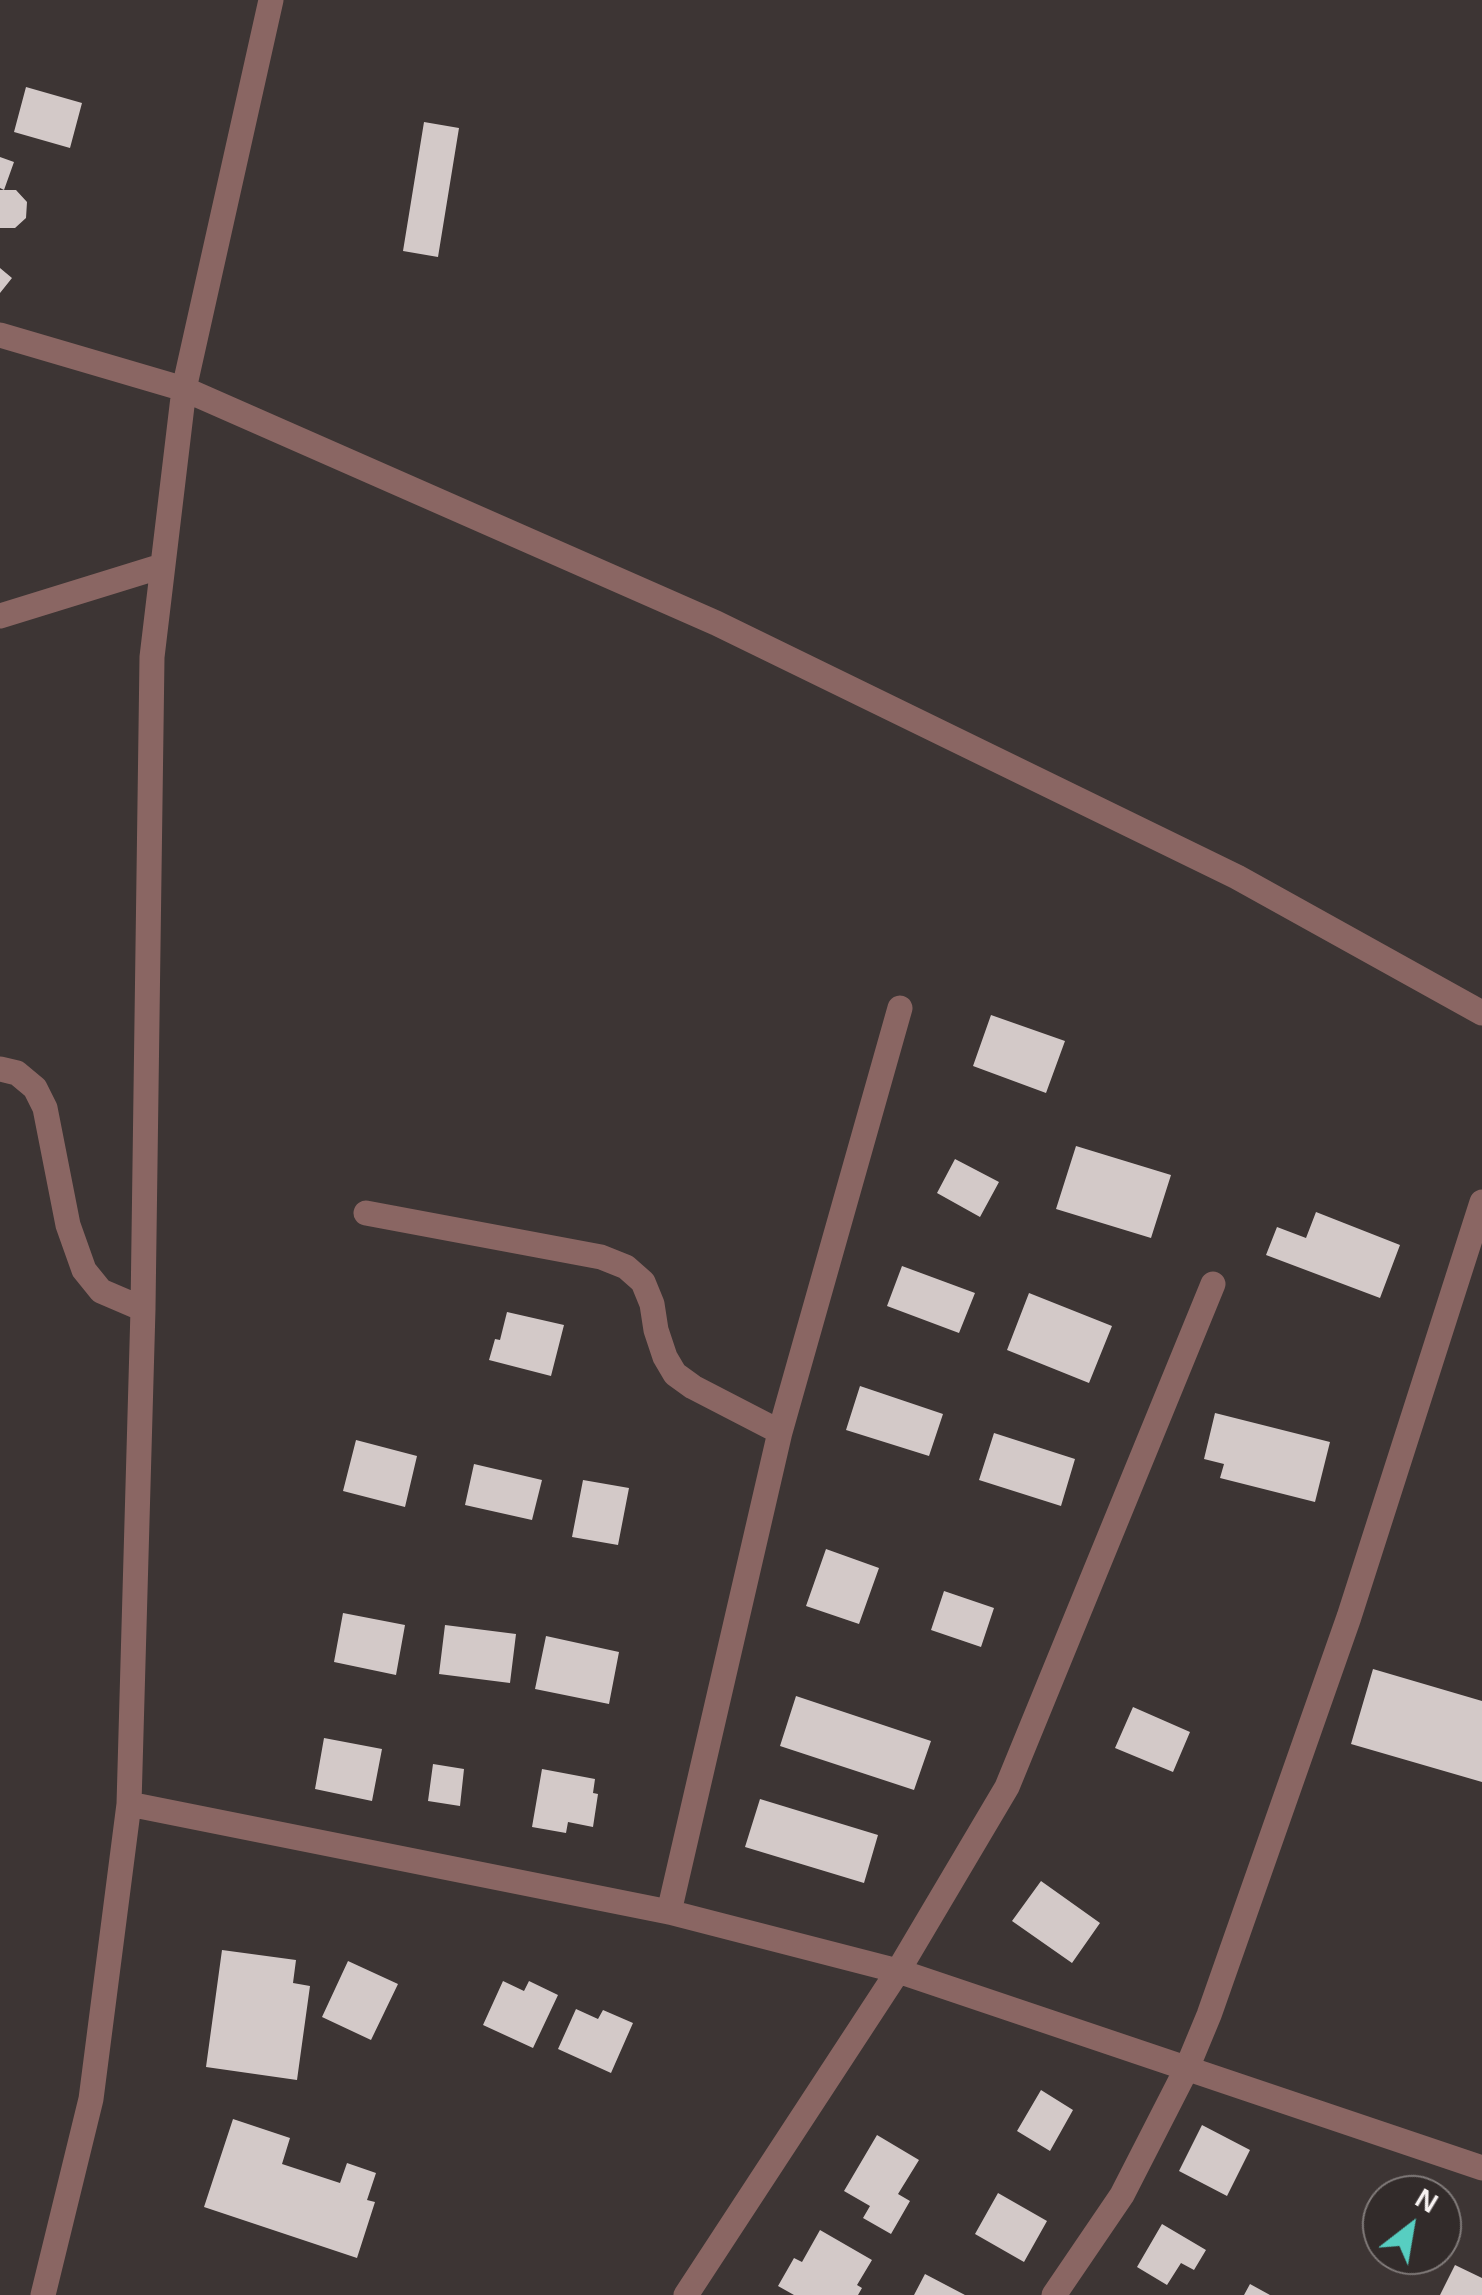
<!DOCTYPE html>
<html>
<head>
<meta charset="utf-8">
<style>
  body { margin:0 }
  #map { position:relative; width:1482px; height:2295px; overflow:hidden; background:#3d3534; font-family:Arial,sans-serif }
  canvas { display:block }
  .north { position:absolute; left:1362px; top:2175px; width:100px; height:100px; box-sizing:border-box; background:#322b2a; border:2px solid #817b7a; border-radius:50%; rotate:31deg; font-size:28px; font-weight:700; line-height:40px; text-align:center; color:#f7f2f1 }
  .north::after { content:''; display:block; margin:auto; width:35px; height:45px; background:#57cec1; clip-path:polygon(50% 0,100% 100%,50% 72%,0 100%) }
</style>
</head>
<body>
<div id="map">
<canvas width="1482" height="2295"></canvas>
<div class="north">N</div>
</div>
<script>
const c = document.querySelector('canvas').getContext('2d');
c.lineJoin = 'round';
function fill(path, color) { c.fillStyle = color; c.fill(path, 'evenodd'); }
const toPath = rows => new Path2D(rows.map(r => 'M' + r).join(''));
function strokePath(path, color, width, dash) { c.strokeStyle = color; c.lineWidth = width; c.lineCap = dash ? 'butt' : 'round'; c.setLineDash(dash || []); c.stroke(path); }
fill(toPath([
  [26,87,82,103,70,148,14,132],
  [424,122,459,128,438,257,403,251],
  [0,157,14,162,4,190,0,188],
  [0,190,16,190,27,202,26,218,15,228,0,228],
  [0,268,12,278,0,293],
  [991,1015,1065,1041,1046,1093,973,1066],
  [1076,1146,1171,1175,1151,1238,1056,1209],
  [955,1159,999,1182,980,1217,937,1193],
  [1316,1212,1400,1245,1380,1298,1266,1255,1277,1227,1306,1238],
  [902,1266,975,1293,959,1333,887,1306],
  [1029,1293,1112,1326,1089,1383,1007,1350],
  [507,1312,564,1325,551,1376,489,1360,495,1339,500,1340],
  [860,1386,943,1414,929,1456,846,1430],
  [1215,1413,1330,1442,1315,1502,1220,1478,1224,1464,1204,1459],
  [994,1433,1075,1459,1061,1506,979,1480],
  [356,1440,417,1456,405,1507,343,1491],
  [474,1464,542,1480,532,1520,465,1505],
  [583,1480,629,1488,618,1545,572,1537],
  [826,1549,879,1568,859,1624,806,1606],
  [944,1591,994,1608,981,1647,931,1630],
  [343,1613,405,1625,396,1675,334,1662],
  [445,1625,516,1634,510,1683,439,1674],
  [546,1636,619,1652,609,1704,535,1689],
  [1373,1669,1482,1701,1482,1782,1351,1744],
  [796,1696,931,1741,914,1790,780,1746],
  [1133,1707,1190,1732,1173,1772,1115,1748],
  [324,1738,382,1749,372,1801,315,1789],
  [433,1764,464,1769,460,1806,428,1801],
  [542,1769,595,1779,593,1793,598,1794,593,1827,568,1822,566,1833,532,1827],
  [760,1799,878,1835,864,1883,745,1847],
  [1041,1881,1100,1923,1072,1963,1012,1921],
  [222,1950,296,1960,293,1983,310,1986,297,2080,206,2067],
  [348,1961,398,1984,371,2040,322,2017],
  [503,1981,524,1991,529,1981,558,1995,533,2048,483,2025],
  [576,2009,598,2019,603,2010,633,2023,611,2073,558,2049],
  [1041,2090,1073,2110,1050,2151,1017,2131],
  [233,2119,290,2138,282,2164,340,2183,347,2163,376,2173,367,2200,375,2202,357,2258,204,2207],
  [1202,2125,1250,2150,1227,2196,1179,2171],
  [877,2135,919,2160,898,2194,910,2201,891,2234,863,2218,870,2206,844,2191],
  [998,2193,1047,2221,1024,2262,975,2234],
  [1162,2224,1206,2250,1194,2270,1181,2263,1167,2285,1137,2267],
  [820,2230,872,2260,857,2285,862,2288,858,2295,794,2295,778,2286,794,2258,802,2262],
  [1455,2265,1482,2278,1482,2295,1440,2295],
  [925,2274,965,2295,914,2295],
  [1250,2284,1270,2295,1244,2295]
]), '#d3c9c8');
strokePath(toPath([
  [0,335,184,389,716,623,1237,877,1482,1013],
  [0,616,162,566],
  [0,1069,17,1073,35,1088,45,1108,68,1225,84,1270,101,1291,143,1309],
  [366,1213,601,1257,626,1267,643,1282,652,1304,656,1330,665,1357,675,1374,693,1387,780,1432],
  [129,1804,669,1912,898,1971,1482,2168],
  [669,1912,780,1432,900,1008],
  [43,2295,91,2099,129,1804,143,1309,152,657,184,389,271,0],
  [686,2295,898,1971,1007,1787,1213,1284],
  [1054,2295,1122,2195,1187,2068,1209,2015,1349,1617,1482,1202]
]), '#8a6663', 25);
</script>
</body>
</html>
